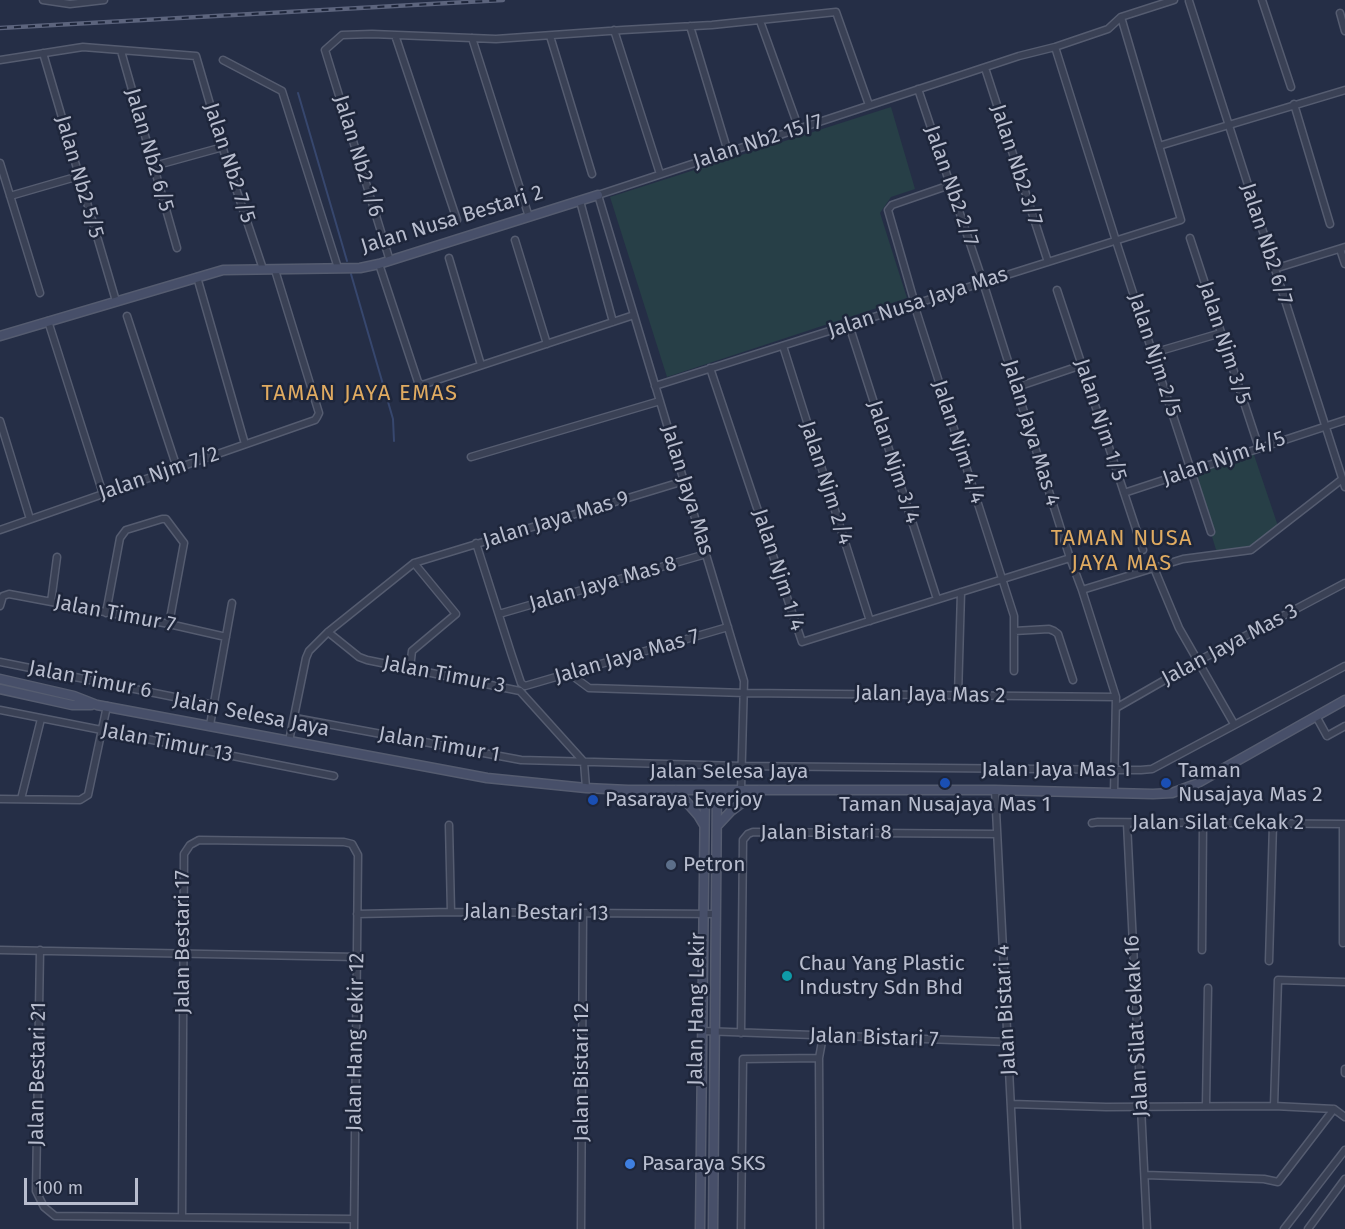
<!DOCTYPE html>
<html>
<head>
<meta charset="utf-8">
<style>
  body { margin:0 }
  #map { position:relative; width:1345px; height:1229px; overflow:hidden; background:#252e46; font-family:"Fira Sans",sans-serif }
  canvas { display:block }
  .scale { position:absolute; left:24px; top:1178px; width:114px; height:27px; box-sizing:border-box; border:3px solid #b8bdce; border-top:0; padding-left:8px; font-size:18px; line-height:21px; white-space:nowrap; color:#b8bdce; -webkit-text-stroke:4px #1e263b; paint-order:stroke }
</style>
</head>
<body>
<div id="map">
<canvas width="1345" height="1229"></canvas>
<div class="scale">100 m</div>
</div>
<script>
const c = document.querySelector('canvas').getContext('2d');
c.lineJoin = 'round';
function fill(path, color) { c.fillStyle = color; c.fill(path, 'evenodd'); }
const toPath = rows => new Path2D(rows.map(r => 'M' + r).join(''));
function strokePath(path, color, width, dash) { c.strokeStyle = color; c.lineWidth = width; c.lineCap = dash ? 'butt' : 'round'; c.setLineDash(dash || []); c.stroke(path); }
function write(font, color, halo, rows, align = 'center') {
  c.font = font + ' "Fira Sans",sans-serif'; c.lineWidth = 5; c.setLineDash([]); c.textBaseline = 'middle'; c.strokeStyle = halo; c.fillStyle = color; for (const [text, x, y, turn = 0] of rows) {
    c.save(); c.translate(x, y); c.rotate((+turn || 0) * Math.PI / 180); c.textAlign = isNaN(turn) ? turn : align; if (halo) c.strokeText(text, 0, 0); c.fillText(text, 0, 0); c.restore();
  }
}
fill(toPath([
  [891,107,915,189,891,197,880,213,907,298,667,377,610,197],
  [1252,449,1278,526,1250,550,1217,553,1191,468]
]), '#273f47');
strokePath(toPath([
  [298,93,347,261],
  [351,274,393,419,394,441]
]), '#37476e', 2);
const street = toPath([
  [43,0,70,4,104,0],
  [1262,0,1291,87],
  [1189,1,1345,487],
  [1340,13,1345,31],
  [760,21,799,129],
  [690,26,728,152],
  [614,30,660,174],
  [395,35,457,220],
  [550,36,592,174],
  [472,38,529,217],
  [1055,47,1116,241,1211,532],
  [121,51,177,248],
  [43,53,116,301],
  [0,60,83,47,196,56,226,159,263,269],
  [223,60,282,91,338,268],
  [985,68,1048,262],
  [918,89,983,282,1070,558,1082,590,1116,697,1114,793],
  [1294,104,1330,224],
  [1159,146,1345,90],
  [0,163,40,293],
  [154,166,223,147],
  [10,196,79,176],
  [580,201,613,322],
  [1190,238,1259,448],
  [515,240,547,344],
  [1340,249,1345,264],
  [449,258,481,365],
  [390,261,325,50,342,35,372,34,496,39,623,30,712,25,836,12,869,105],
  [379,264,418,382,422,385,634,315],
  [1274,269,1345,247],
  [197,277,245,444],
  [1057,290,1143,550],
  [914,304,1014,616,1014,671],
  [915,304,888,210,892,205,950,185],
  [127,316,177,468],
  [48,321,103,494],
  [849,325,937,599],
  [783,346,870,621],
  [1153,353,1221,333],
  [710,368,802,642,1070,558],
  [655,386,1181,220,1121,17],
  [1017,387,1082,365],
  [0,421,30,519],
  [471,457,660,401],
  [1124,493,1345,420],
  [0,530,315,420,317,417,319,413,275,270],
  [476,543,511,653,521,683,525,686,728,627],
  [1154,568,1179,628,1234,724],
  [1082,590,1183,559,1251,550,1341,480],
  [51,602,57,557],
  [0,606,3,596,9,594,169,624,226,637],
  [106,613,120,538,126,530,162,519,166,519,184,543,169,624],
  [499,614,706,554],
  [1014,631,1049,629,1054,631,1058,634,1073,680],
  [328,632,359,657,367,660,520,691,584,762,586,788],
  [0,662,214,705],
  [410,668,412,651,456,614,414,563],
  [570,674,589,688,745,693,1116,697],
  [958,696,961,592],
  [1116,708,1198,661,1345,583],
  [0,710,334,776],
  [1316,716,1327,736,1345,726],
  [295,718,521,760,741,766,1141,770,1152,769,1345,666],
  [210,725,232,603],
  [289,741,306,658,309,651,328,632,414,563,684,481],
  [741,789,744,681,598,195,1019,56,1055,47,1108,29,1121,17,1174,0],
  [995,790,1017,1229],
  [0,799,80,800,88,795,107,706],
  [21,799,41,719],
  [1092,823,1098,822,1345,824],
  [1127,823,1147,1229],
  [449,825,451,912],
  [357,914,451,912,716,914],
  [1343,943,1343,824],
  [0,950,357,957],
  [40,950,36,1191,44,1207,55,1216,354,1219],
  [1202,950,1203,823],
  [1269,961,1273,824],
  [702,1031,1008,1042],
  [741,1033,743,840,748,834,753,832,997,834],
  [1345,1073,1345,1069],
  [1011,1104,1106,1107,1274,1106,1334,1109,1345,1117],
  [1206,1105,1208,988],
  [1274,1106,1278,980,1345,982],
  [1145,1175,1264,1179,1278,1182,1334,1109],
  [182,1217,184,854,190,845,199,840,344,842,352,844,358,855,354,1229],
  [581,1229,583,914],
  [741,1229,743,1059,819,1058],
  [820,1229,819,1058,823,1036],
  [1284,1229,1345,1150],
  [1308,1229,1345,1179]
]);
const secondary = toPath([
  [0,336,223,270,360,268,379,264,598,195],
  [0,679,74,696,97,705,487,778,586,788,628,790,995,790,1153,794,1172,793,1196,784,1345,700],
  [0,689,72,705,91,705],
  [676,790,698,815,704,825],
  [717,826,731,811,759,790],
  [700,1229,705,790],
  [713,1229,717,790]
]);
strokePath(street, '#555c70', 9);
strokePath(secondary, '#555c70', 11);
strokePath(street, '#3a4155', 6);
strokePath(secondary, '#474f69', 8);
const rail = toPath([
  [0,28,503,0]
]);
strokePath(rail, '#5c647d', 4.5);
strokePath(rail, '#1e263b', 2, [7]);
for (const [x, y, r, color] of [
  [945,783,6,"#1a4fb4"],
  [1166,783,6,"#1a4fb4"],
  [593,800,6,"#1a4fb4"],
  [671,865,6,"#5c6f8a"],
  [787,976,6,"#0f9aa8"],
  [630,1164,6,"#3f7fe0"]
]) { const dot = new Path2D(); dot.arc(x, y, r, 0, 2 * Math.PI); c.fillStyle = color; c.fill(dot); strokePath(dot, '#1e263b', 2); }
write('21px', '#b8bdce', '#1e263b', [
  ["Jalan Nb2 15/7",758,142,-18],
  ["Jalan Nb2 6/5",149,150,74],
  ["Jalan Nb2 1/6",358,156,73],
  ["Jalan Nb2 7/5",229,163,72],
  ["Jalan Nb2 3/7",1016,165,72],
  ["Jalan Nb2 5/5",79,177,74],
  ["Jalan Nb2 2/7",951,186,71],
  ["Jalan Nusa Bestari 2",452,220,-17],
  ["Jalan Nb2 6/7",1266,244,72],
  ["Jalan Nusa Jaya Mas",918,303,-18],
  ["Jalan Njm 3/5",1224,343,72],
  ["Jalan Njm 2/5",1154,355,72],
  ["Jalan Njm 1/5",1100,420,72],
  ["Jalan Jaya Mas 4",1031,433,73],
  ["Jalan Njm 4/4",958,442,72],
  ["Jalan Njm 4/5",1224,459,-19],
  ["Jalan Njm 3/4",893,462,72],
  ["Jalan Njm 7/2",159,474,-19],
  ["Jalan Njm 2/4",826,483,72],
  ["Jalan Jaya Mas",687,490,73],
  ["Jalan Jaya Mas 9",556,520,-17],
  ["Jalan Njm 1/4",778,570,72],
  ["Jalan Jaya Mas 8",603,584,-16],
  ["Jalan Timur 7",115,614,11],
  ["Jalan Jaya Mas 3",1230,645,-28],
  ["Jalan Jaya Mas 7",627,657,-16],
  ["Jalan Timur 3",444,675,11],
  ["Jalan Timur 6",90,680,11],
  ["Jalan Jaya Mas 2",930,695,1],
  ["Jalan Selesa Jaya",251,715,11],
  ["Jalan Timur 13",167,743,11],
  ["Jalan Timur 1",439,745,10],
  ["Jalan Jaya Mas 1",1056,770],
  ["Jalan Selesa Jaya",729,772],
  ["Jalan Silat Cekak 2",1218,823],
  ["Jalan Bistari 8",826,833],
  ["Jalan Bestari 13",536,913,1],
  ["Jalan Bestari 17",183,942,-90],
  ["Jalan Hang Lekir",697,1009,-89],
  ["Jalan Bistari 4",1006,1010,-93],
  ["Jalan Silat Cekak 16",1137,1026,-93],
  ["Jalan Bistari 7",874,1038,2],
  ["Jalan Hang Lekir 12",356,1042,-89],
  ["Jalan Bistari 12",582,1072,-90],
  ["Jalan Bestari 21",38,1074,-89]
]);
write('21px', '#b8bdce', '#1e263b', [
  ["Taman",1178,771],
  ["Nusajaya Mas 2",1178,795],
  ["Pasaraya Everjoy",605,800],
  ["Taman Nusajaya Mas 1",945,805,"center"],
  ["Petron",683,865],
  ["Chau Yang Plastic",799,964],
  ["Industry Sdn Bhd",799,988],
  ["Pasaraya SKS",642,1164]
], 'left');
c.letterSpacing = '1.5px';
write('22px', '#e0ab61', '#1e263b', [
  ["TAMAN JAYA EMAS",360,394],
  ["TAMAN NUSA",1122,539],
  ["JAYA MAS",1122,564]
]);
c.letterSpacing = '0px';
</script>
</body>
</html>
